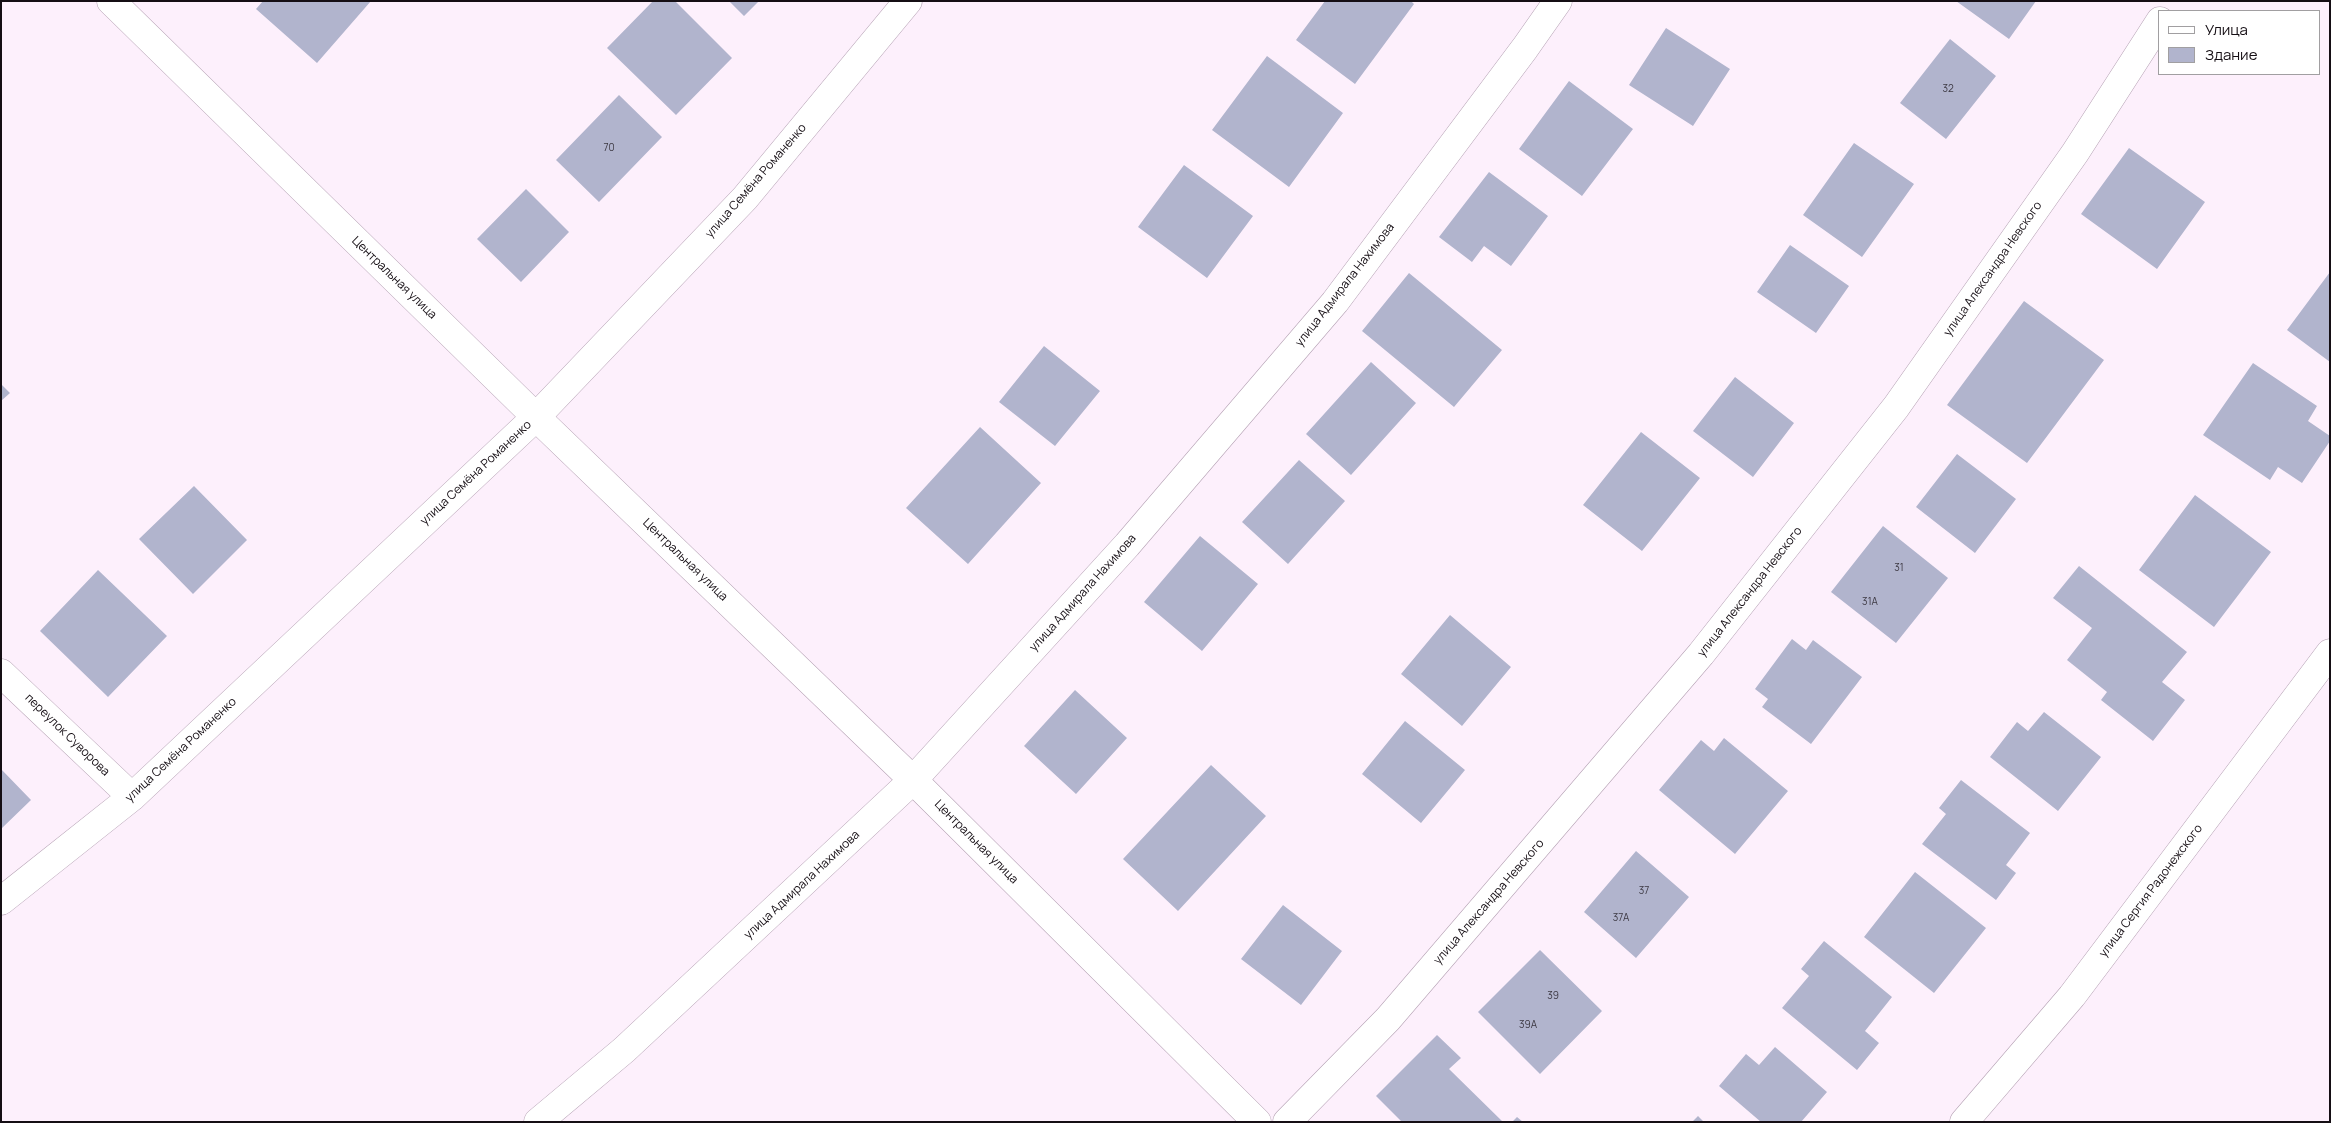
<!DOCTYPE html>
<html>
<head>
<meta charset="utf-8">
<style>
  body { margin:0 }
  #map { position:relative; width:2331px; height:1123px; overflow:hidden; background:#fdf0fc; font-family:Manrope,sans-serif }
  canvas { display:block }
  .frame { position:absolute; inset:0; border:2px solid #150e14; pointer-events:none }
  .legend { position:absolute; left:2158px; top:10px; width:162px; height:65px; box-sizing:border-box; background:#fff; border:1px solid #a19fa1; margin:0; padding:6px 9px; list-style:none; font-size:15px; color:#150e14 }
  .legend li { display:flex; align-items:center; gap:10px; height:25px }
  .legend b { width:25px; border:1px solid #a19fa1 }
</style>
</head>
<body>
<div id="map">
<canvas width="2331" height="1123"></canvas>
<div class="frame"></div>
<ul class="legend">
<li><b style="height:6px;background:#fff"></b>Улица</li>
<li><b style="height:14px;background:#b1b4cd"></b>Здание</li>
</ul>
</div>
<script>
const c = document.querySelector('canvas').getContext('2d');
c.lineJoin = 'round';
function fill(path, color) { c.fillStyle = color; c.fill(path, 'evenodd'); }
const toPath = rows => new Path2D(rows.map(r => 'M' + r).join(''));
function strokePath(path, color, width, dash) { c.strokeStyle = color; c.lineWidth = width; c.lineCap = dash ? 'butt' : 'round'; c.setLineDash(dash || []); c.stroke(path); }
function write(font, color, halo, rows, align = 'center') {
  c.font = font + ' Manrope,sans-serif'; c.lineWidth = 5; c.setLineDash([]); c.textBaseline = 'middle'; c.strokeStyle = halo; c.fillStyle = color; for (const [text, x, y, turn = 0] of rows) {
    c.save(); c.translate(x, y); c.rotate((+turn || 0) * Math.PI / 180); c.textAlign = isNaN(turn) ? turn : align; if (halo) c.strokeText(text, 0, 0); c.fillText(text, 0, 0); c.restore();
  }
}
fill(toPath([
  [263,1,371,1,317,63,256,9],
  [653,1,675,1,732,58,676,115,607,48],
  [729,1,759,1,744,16],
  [1325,1,1411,1,1414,4,1355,84,1296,40],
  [1956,1,2036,1,2009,39],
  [1666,28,1730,69,1693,126,1629,85],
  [1950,39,1996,76,1946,139,1900,103],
  [1267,56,1343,113,1289,187,1212,130],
  [1569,81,1633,129,1582,196,1519,149],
  [619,95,662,137,599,202,556,160],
  [1854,143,1914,184,1862,257,1803,215],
  [2129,148,2205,202,2157,269,2081,214],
  [1184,165,1253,216,1207,278,1138,227],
  [1489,172,1548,216,1511,266,1484,246,1472,262,1439,237],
  [526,189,569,232,521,282,477,239],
  [1790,245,1849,286,1816,333,1757,292],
  [2330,272,2330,362,2287,330],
  [1409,273,1502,350,1454,407,1362,331],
  [2024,301,2104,360,2027,463,1947,405],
  [1044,346,1100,391,1055,446,999,402],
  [1371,362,1416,403,1351,475,1306,434],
  [2253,363,2317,406,2308,421,2330,436,2330,441,2302,483,2278,467,2270,480,2203,435],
  [1735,377,1794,423,1753,477,1693,431],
  [1,384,10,393,1,401],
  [980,427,1041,483,968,564,906,508],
  [1641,432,1700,478,1642,551,1583,505],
  [1957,454,2016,499,1975,553,1916,507],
  [1299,460,1345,501,1288,564,1242,522],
  [194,486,247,540,193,594,139,539],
  [2195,495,2271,552,2214,627,2139,570],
  [1883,526,1948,578,1896,643,1831,592],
  [1200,536,1258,584,1202,651,1144,602],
  [2079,566,2187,652,2162,682,2185,700,2153,741,2101,700,2107,692,2067,660,2092,628,2053,598],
  [98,570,167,636,108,697,40,631],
  [1450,615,1511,667,1462,726,1401,674],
  [1792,639,1806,650,1813,640,1862,677,1811,744,1762,707,1768,699,1755,689],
  [1075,690,1127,738,1076,794,1024,746],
  [2044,712,2101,757,2058,811,1990,757,2017,722,2028,731],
  [1405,721,1465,770,1421,823,1362,774],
  [1724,738,1788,791,1735,854,1659,790,1701,740,1714,751],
  [1211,765,1266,816,1178,911,1123,859],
  [1,769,31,800,1,829],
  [1961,780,2030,833,2006,865,2016,873,1996,900,1922,844,1946,814,1939,808],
  [1636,851,1689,897,1636,958,1584,912],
  [1915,872,1986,928,1934,993,1864,937],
  [1283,905,1342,951,1301,1005,1241,959],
  [1824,941,1892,997,1865,1031,1879,1043,1857,1070,1782,1008,1809,976,1801,969],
  [1540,950,1602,1011,1540,1074,1478,1012],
  [1437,1035,1461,1058,1449,1069,1503,1122,1402,1122,1376,1096],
  [1775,1047,1827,1092,1801,1122,1761,1122,1719,1086,1746,1054,1759,1065],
  [1698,1116,1704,1122,1692,1122],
  [1517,1117,1523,1122,1512,1122]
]), '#b1b4cd');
const minor = toPath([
  [111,1,536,417,913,780,1257,1122],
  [1,673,132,797],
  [1,901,132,797,536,417,745,198,908,1],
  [538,1122,624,1050,913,780,1127,545,1335,302,1525,48,1558,1],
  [1287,1122,1388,1019,1701,654,1896,407,2075,153,2160,21],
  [1964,1122,2072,996,2330,653]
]);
strokePath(minor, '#b4a0b3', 29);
strokePath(minor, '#fff', 28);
write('10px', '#3c3842', null, [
  ["32",1948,89],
  ["70",609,148],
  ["31",1899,568],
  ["31А",1870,602],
  ["37",1644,891],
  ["37А",1621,918],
  ["39",1553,996],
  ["39А",1528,1025]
]);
write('12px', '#150e14', '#fff', [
  ["улица Семёна Романенко",756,181,-49],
  ["улица Александра Невского",1993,269,-55],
  ["Центральная улица",394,278,44],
  ["улица Адмирала Нахимова",1345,285,-52],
  ["улица Семёна Романенко",476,473,-43],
  ["Центральная улица",685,560,44],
  ["улица Александра Невского",1750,592,-52],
  ["улица Адмирала Нахимова",1083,593,-48],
  ["переулок Суворова",67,735,44],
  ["улица Семёна Романенко",181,750,-43],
  ["Центральная улица",976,842,45],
  ["улица Адмирала Нахимова",802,885,-43],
  ["улица Сергия Радонежского",2151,891,-53],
  ["улица Александра Невского",1489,902,-49]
]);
</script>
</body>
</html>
